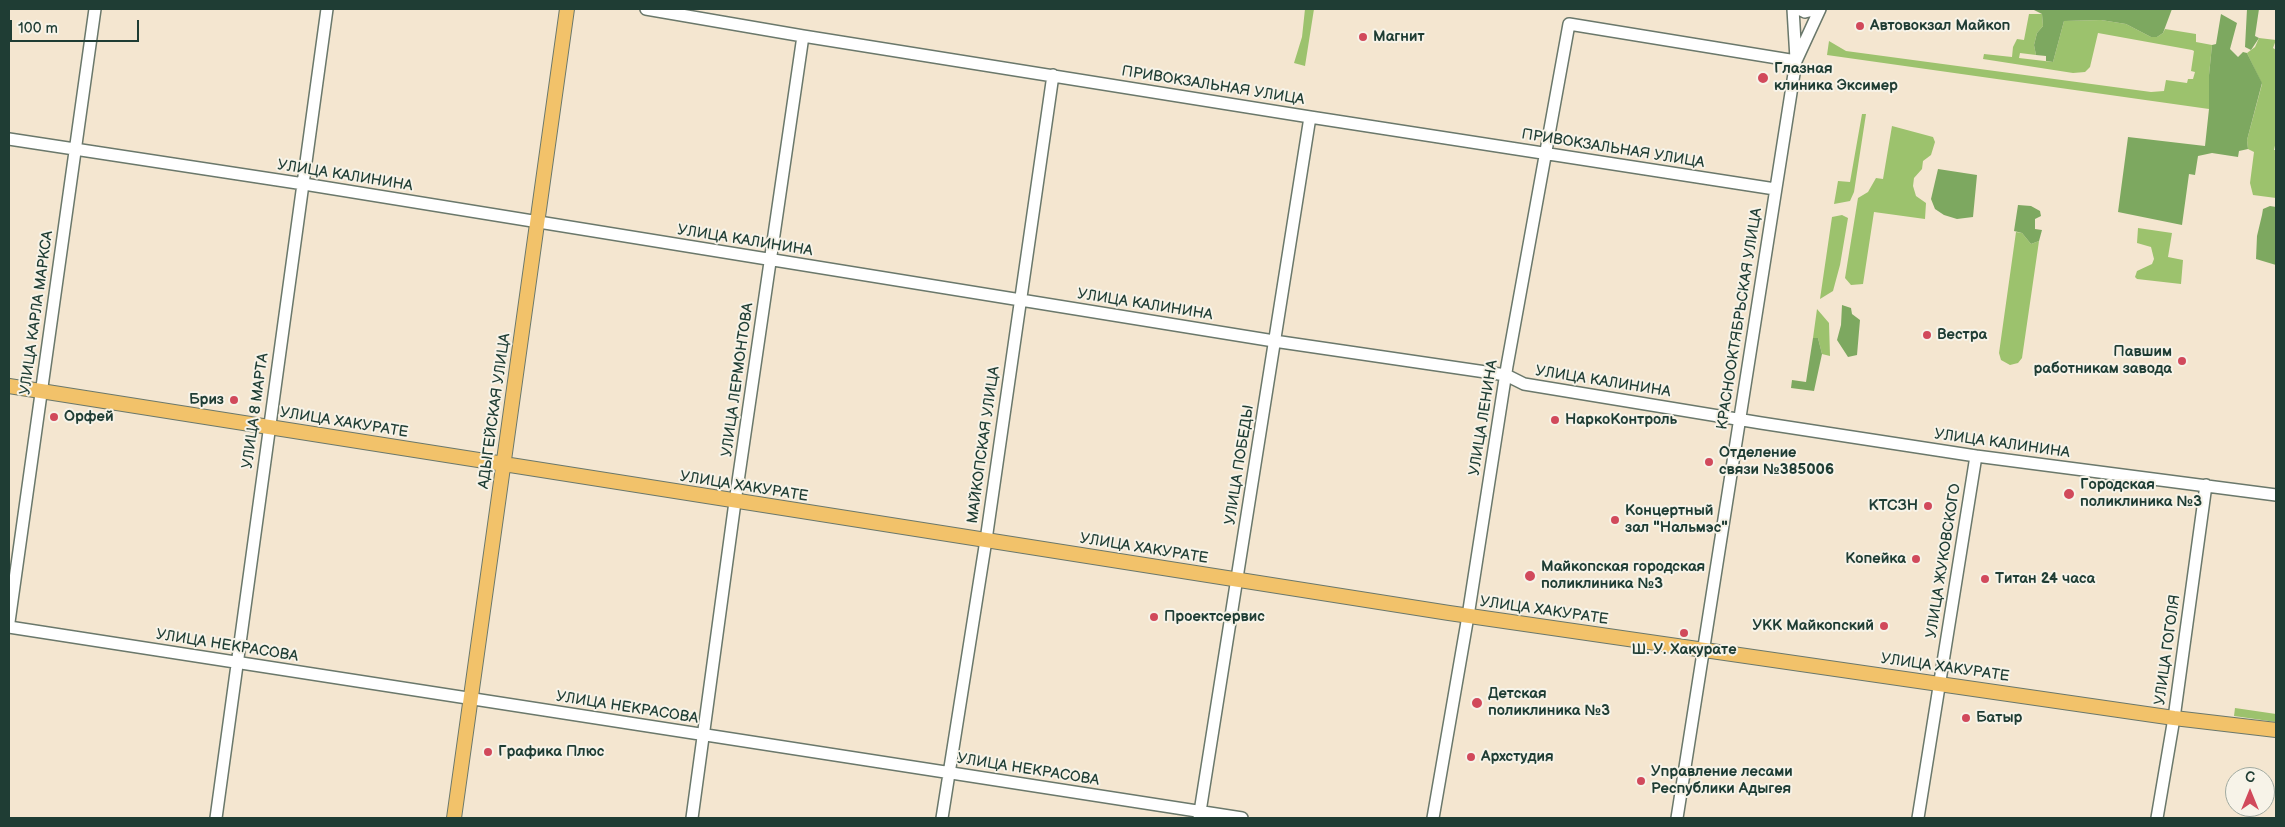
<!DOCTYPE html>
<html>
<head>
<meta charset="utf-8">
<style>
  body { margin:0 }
  #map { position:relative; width:2285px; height:827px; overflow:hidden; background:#f4e6d0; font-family:"Balsamiq Sans",sans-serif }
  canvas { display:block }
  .frame { position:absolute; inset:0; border:10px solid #1f3d34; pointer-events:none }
  .north { position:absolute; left:2225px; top:767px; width:50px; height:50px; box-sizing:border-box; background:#f7f3e8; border:1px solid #a1aaa0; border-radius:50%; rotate:0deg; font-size:14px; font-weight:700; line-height:20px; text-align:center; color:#1f3d34 }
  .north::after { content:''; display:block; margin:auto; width:18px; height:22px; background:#d1495b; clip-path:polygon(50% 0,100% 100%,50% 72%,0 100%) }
  .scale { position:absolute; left:10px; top:20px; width:129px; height:22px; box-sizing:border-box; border:2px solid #1f3d34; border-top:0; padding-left:6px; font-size:15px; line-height:18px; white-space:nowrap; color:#1f3d34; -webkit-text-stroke:4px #f7f3e8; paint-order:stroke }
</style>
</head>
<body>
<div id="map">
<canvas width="2285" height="827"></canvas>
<div class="frame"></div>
<div class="north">С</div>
<div class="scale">100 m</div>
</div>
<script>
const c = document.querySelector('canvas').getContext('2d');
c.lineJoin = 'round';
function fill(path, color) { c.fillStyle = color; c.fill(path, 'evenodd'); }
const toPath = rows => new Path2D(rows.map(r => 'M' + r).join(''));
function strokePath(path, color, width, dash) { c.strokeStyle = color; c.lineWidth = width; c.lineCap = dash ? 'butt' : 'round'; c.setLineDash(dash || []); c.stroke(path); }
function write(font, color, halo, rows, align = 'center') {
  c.font = font + ' "Balsamiq Sans",sans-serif'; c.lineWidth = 4; c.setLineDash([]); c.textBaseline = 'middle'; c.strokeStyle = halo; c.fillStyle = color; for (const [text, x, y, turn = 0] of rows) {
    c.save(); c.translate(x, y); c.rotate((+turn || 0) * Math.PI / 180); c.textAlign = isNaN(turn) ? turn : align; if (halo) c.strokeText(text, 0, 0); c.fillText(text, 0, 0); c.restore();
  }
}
fill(toPath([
  [1305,9,1314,9,1305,66,1294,63,1302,37],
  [2029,14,2042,14,2043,26,2037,33,2034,45,2036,55,2020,53,2019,58,2053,62,2064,21,2101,20,2126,24,2151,37,2157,37,2163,33,2165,29,2196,34,2196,42,2212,45,2209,75,2209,109,1827,55,1829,41,1846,51,2151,92,2164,91,2166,80,2187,83,2188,79,2193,79,2195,72,2191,71,2194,51,2192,50,2098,33,2090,67,2085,72,2073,73,1983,59,1984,54,2012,57,2013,47,2017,39,2024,40],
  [2259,38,2276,40,2273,48,2276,50,2276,141,2274,150,2276,150,2276,198,2253,195,2250,183,2254,152,2248,149,2247,140,2262,84,2247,53,2255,47],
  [1862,114,1866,114,1854,192,1850,201,1834,204,1838,181,1850,182],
  [1892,126,1933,137,1935,142,1931,155,1923,161,1922,169,1914,178,1913,186,1916,196,1926,203,1925,219,1874,212,1863,284,1851,285,1845,278,1858,198,1868,192,1876,178,1883,179],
  [1842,215,1848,218,1840,265,1833,291,1820,299,1832,217],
  [2138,228,2172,233,2168,257,2183,260,2181,284,2137,279,2135,277,2137,271,2152,264,2154,259,2151,247,2137,243],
  [2016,232,2022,233,2031,244,2039,241,2022,358,2018,363,2010,365,2001,360,1999,353],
  [1817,309,1829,323,1830,356,1822,354,1818,338,1813,338],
  [2235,708,2276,714,2276,722,2234,716]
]), '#9cc26d');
fill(toPath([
  [2032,9,2172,9,2163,33,2157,37,2151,37,2126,24,2101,20,2064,21,2053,62,2046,61,2046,56,2036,55,2034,45,2037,33,2043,26,2042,14],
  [2247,9,2259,9,2255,36,2259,38,2251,50,2245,47],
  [2221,14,2237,23,2230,49,2238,57,2243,52,2247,53,2262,83,2247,140,2248,149,2239,151,2238,157,2212,153,2198,156,2195,175,2189,174,2182,225,2118,212,2128,137,2205,146,2209,109,2209,75,2212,45,2216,44],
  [1938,169,1977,175,1973,217,1957,219,1944,215,1935,209,1931,199],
  [2018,205,2031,206,2040,211,2041,216,2035,219,2035,229,2042,230,2039,241,2031,244,2022,233,2014,231],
  [2270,206,2276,207,2276,265,2256,259,2257,236,2262,215,2263,209],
  [1842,305,1851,308,1852,314,1860,320,1857,355,1848,357,1837,340,1841,325],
  [1813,338,1818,338,1822,354,1814,391,1791,388,1792,380,1806,382]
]), '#7da860');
const minor = toPath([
  [646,9,803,36,1310,117,1775,189],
  [1793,9,1796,59],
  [1799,9,1805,12,1817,9],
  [9,139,304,184,1274,341,1506,375,1524,384,1761,423,1976,456,2276,495],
  [9,622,95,9],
  [9,627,1242,818],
  [216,818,327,9],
  [692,818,735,502,803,36],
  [942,818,986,540,1053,75],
  [1199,818,1310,117],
  [1433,818,1468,616,1507,366,1569,24,1796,61],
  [1677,818,1796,61,1820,9],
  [1918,818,1976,456],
  [2157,818,2174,718,2206,485]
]);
const major = toPath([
  [9,386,1449,613,2174,718,2276,730],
  [454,818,567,9]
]);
strokePath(minor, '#6a786b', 14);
strokePath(major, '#6a786b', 16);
strokePath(minor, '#fff', 11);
strokePath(major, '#f2c26a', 14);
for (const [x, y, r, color] of [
  [1860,26,5,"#d1495b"],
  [1363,37,5,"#d1495b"],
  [1763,78,6,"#d1495b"],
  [1927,335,5,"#d1495b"],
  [2182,361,5,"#d1495b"],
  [234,400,5,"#d1495b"],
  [54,417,5,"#d1495b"],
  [1555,420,5,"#d1495b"],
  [1709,462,5,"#d1495b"],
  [2069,494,6,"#d1495b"],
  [1928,506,5,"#d1495b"],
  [1615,520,5,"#d1495b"],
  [1916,559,5,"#d1495b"],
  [1530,576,6,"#d1495b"],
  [1985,579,5,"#d1495b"],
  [1154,617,5,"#d1495b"],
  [1884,626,5,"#d1495b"],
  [1684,633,5,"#d1495b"],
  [1477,703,6,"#d1495b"],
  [1966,718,5,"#d1495b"],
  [488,752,5,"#d1495b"],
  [1471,757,5,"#d1495b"],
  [1641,781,5,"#d1495b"]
]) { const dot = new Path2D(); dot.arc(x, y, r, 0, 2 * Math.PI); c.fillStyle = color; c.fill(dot); strokePath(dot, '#f7f3e8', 2); }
write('bold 15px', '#1f3d34', '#f7f3e8', [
  ["Автовокзал Майкоп",1870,26],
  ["Магнит",1373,37],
  ["Глазная",1774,69],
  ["клиника Эксимер",1774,86],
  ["Вестра",1937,335],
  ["Павшим",2172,352,"right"],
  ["работникам завода",2172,369,"right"],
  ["Бриз",224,400,"right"],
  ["Орфей",64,417],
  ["НаркоКонтроль",1565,420],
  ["Отделение",1719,453],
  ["связи №385006",1719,470],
  ["Городская",2080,485],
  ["поликлиника №3",2080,502],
  ["КТСЗН",1918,506,"right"],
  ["Концертный",1625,511],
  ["зал \"Нальмэс\"",1625,528],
  ["Копейка",1906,559,"right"],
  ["Майкопская городская",1541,567],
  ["поликлиника №3",1541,584],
  ["Титан 24 часа",1995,579],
  ["Проектсервис",1164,617],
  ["УКК Майкопский",1874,626,"right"],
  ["Ш. У. Хакурате",1684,650,"center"],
  ["Детская",1488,694],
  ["поликлиника №3",1488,711],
  ["Батыр",1976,718],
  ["Графика Плюс",498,752],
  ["Архстудия",1481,757],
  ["Управление лесами",1651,772],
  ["Республики Адыгея",1651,789]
], 'left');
write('15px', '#1f3d34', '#f7f3e8', [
  ["ПРИВОКЗАЛЬНАЯ УЛИЦА",1213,86,9],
  ["ПРИВОКЗАЛЬНАЯ УЛИЦА",1613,149,9],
  ["УЛИЦА КАЛИНИНА",345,176,9],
  ["УЛИЦА КАЛИНИНА",745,241,9],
  ["УЛИЦА КАЛИНИНА",1145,305,9],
  ["УЛИЦА КАРЛА МАРКСА",37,313,-82],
  ["КРАСНООКТЯБРЬСКАЯ УЛИЦА",1740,319,-81],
  ["УЛИЦА ЛЕРМОНТОВА",738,380,-82],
  ["УЛИЦА КАЛИНИНА",1603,382,9],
  ["УЛИЦА 8 МАРТА",256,411,-82],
  ["АДЫГЕЙСКАЯ УЛИЦА",495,411,-82],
  ["УЛИЦА ЛЕНИНА",1484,418,-81],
  ["УЛИЦА ХАКУРАТЕ",344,423,9],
  ["УЛИЦА КАЛИНИНА",2002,444,8],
  ["МАЙКОПСКАЯ УЛИЦА",984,445,-82],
  ["УЛИЦА ПОБЕДЫ",1240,465,-81],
  ["УЛИЦА ХАКУРАТЕ",744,487,9],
  ["УЛИЦА ХАКУРАТЕ",1144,549,9],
  ["УЛИЦА ЖУКОВСКОГО",1944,561,-81],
  ["УЛИЦА ХАКУРАТЕ",1544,611,8],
  ["УЛИЦА НЕКРАСОВА",227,646,9],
  ["УЛИЦА ГОГОЛЯ",2168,650,-82],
  ["УЛИЦА ХАКУРАТЕ",1945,668,8],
  ["УЛИЦА НЕКРАСОВА",627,708,9],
  ["УЛИЦА НЕКРАСОВА",1028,770,9]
]);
</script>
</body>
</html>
